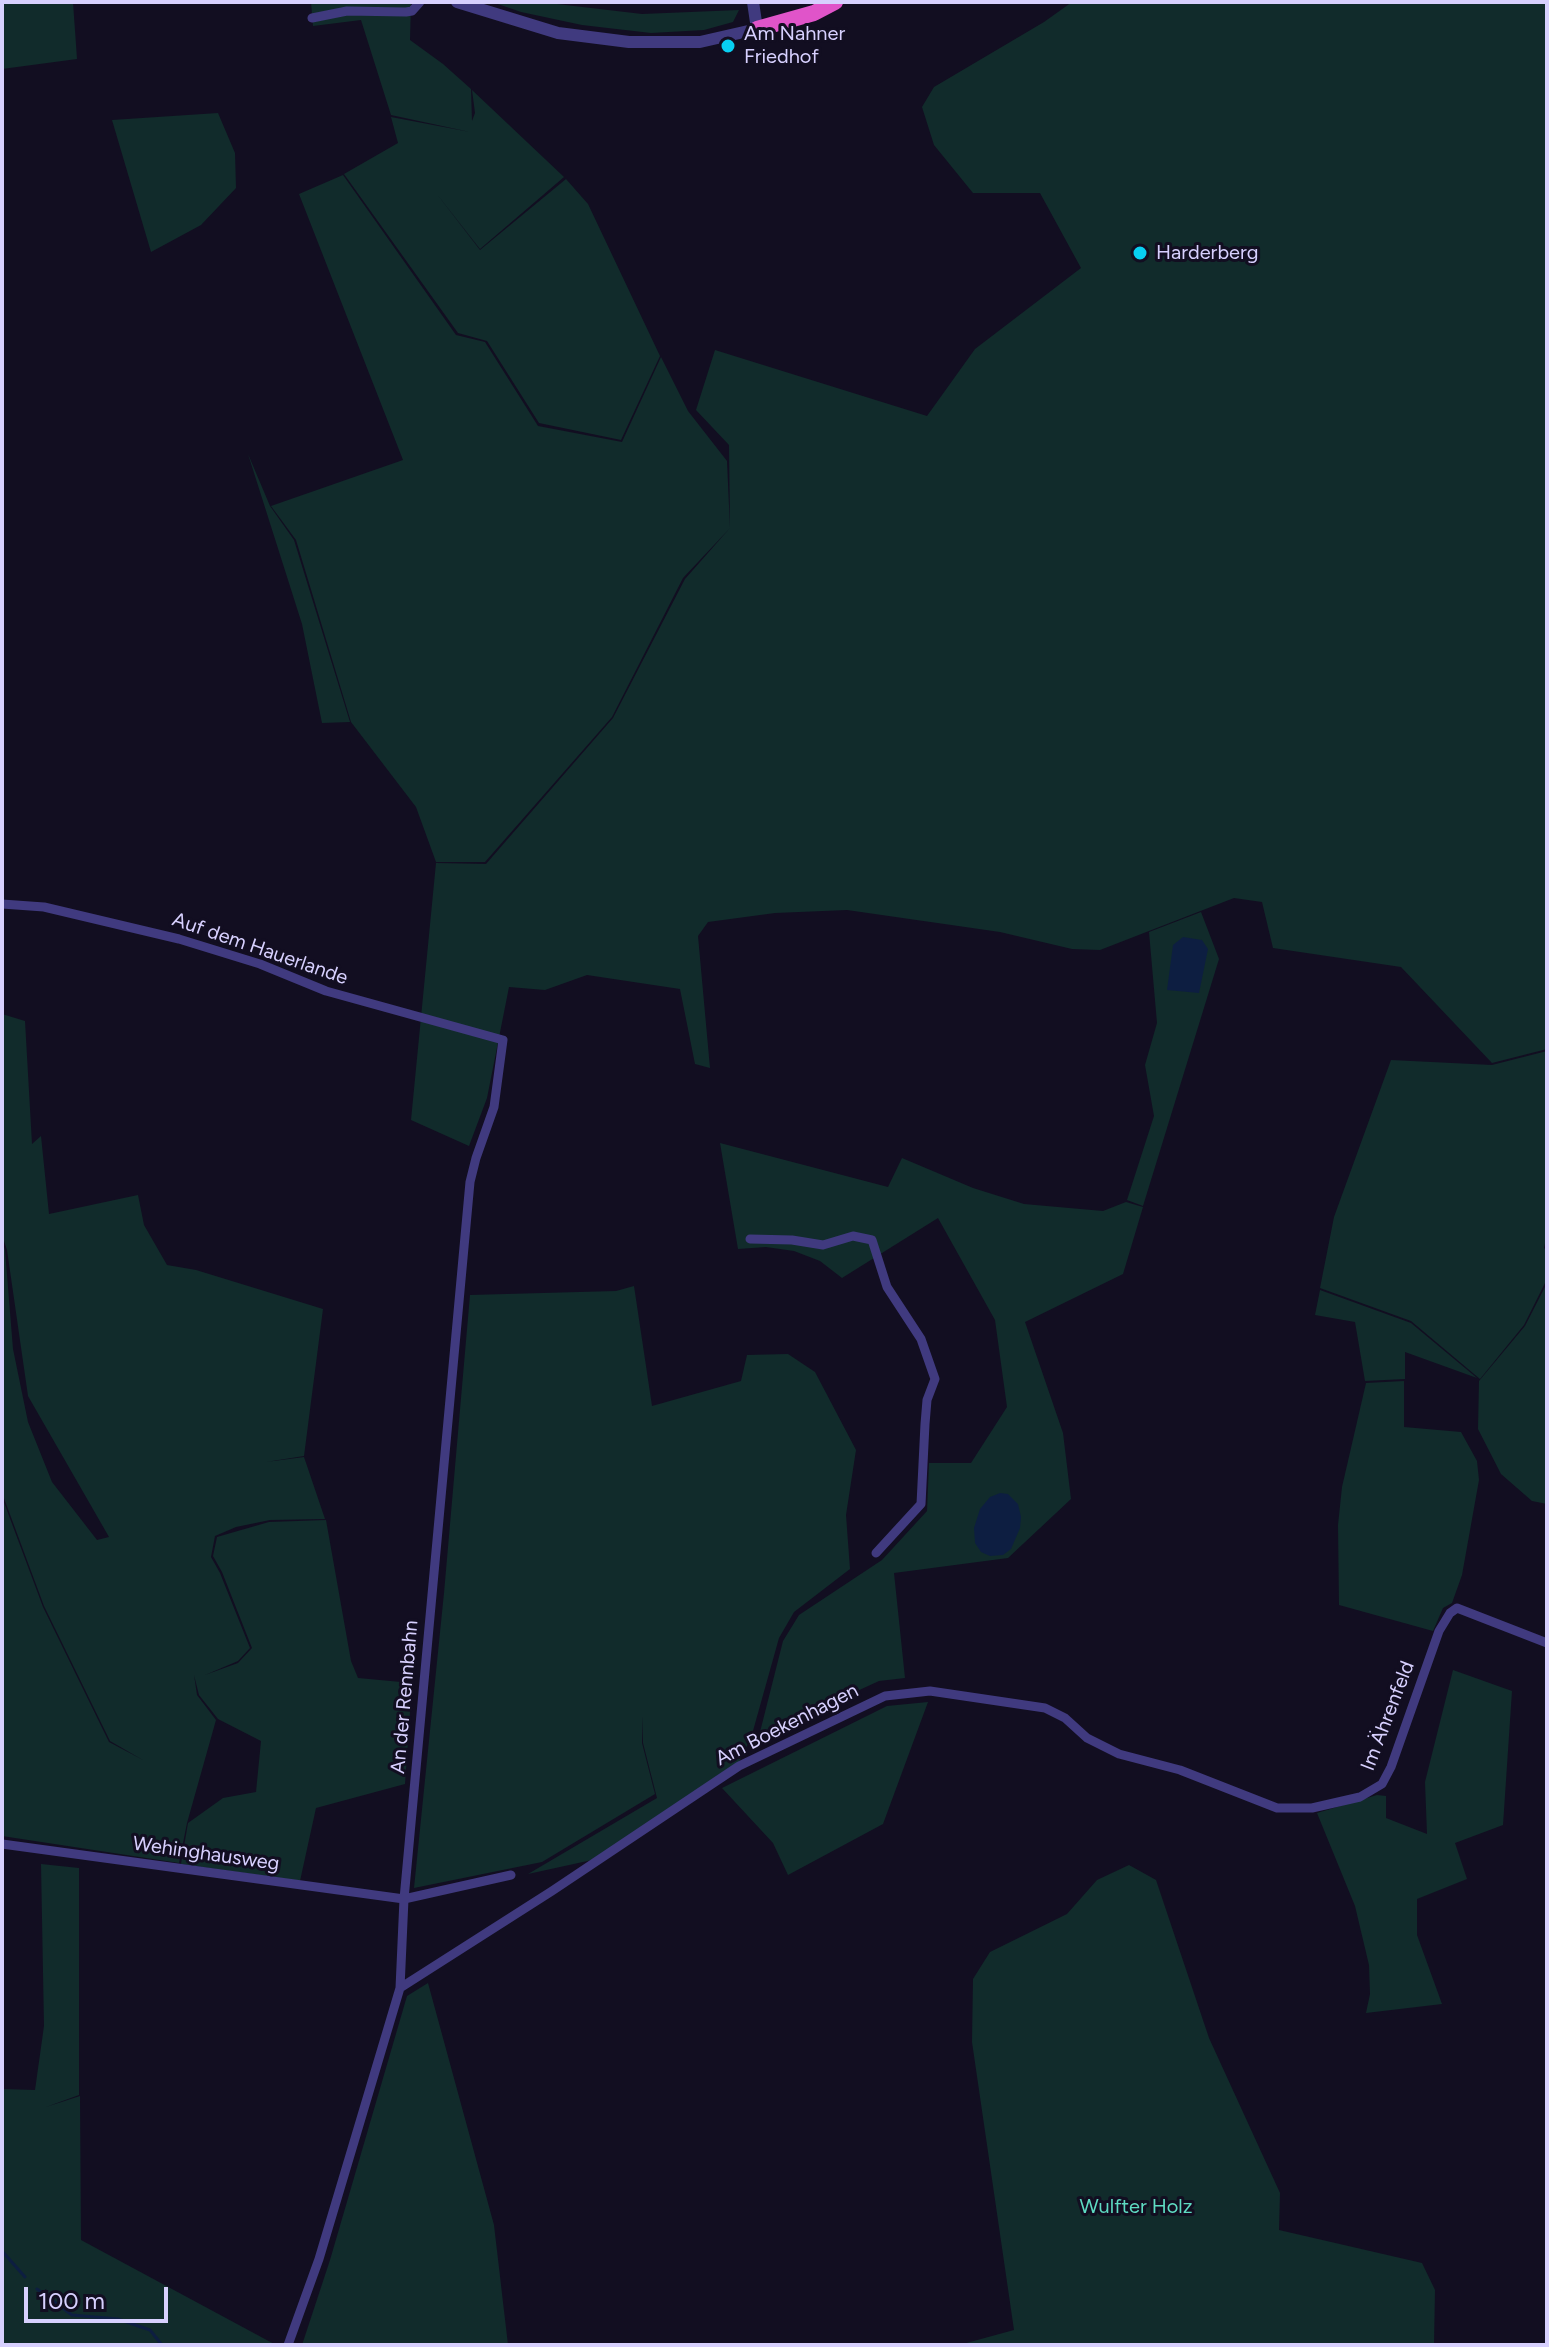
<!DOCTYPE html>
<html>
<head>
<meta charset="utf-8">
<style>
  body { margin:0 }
  #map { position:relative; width:1549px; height:2347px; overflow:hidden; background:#120e21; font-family:Figtree,sans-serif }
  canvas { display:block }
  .frame { position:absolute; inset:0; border:4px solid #d7d0fe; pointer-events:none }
  .scale { position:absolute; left:24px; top:2287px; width:144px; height:36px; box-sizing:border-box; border:4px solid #d7d0fe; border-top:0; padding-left:10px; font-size:24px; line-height:28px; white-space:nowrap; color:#d7d0fe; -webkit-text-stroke:6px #120e21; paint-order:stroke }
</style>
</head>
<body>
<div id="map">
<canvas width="1549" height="2347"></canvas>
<div class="frame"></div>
<div class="scale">100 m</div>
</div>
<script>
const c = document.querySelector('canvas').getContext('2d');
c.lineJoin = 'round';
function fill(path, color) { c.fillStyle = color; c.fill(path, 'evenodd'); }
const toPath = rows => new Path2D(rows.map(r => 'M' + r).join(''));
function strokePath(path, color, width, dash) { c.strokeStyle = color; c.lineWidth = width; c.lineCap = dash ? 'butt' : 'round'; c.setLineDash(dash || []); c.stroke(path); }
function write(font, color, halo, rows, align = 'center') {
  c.font = font + ' Figtree,sans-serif'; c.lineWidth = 6; c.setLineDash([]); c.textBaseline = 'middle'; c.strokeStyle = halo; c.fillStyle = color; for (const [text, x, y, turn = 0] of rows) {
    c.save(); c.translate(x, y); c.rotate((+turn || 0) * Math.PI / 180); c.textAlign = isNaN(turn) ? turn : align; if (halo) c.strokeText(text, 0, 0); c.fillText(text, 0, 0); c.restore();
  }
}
fill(toPath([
  [2,2,73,2,77,59,2,69],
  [311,2,411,2,410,40,443,64,471,89,472,121,475,113,472,90,564,177,480,249,436,193,480,250,566,179,588,204,660,356,621,440,539,423,487,341,458,333,344,174,398,143,391,117,470,132,391,115,361,20,313,26],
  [492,2,540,2,642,14,739,10,733,22,704,30,651,33,582,25,521,12],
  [1072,2,1547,2,1547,1049,1492,1063,1401,967,1273,948,1262,902,1234,898,1100,950,1072,949,1000,932,847,910,775,913,708,922,698,936,710,1068,695,1064,680,989,587,975,545,990,509,987,487,1098,469,1146,411,1120,436,863,486,864,613,718,685,579,730,528,683,578,612,717,485,862,436,862,416,807,351,722,296,540,271,506,403,460,299,194,343,175,456,335,485,342,538,426,622,442,661,357,688,411,727,461,730,528,729,445,696,410,715,350,927,416,975,349,1081,268,1040,193,973,193,934,145,922,107,934,87,1044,22],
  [218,113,235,153,236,188,201,225,151,252,112,120],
  [248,454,270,506,294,540,350,722,322,723,302,624],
  [1201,912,1219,959,1143,1206,1127,1200,1154,1116,1145,1065,1157,1023,1149,932],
  [2,1014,25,1021,32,1144,41,1136,49,1214,138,1195,144,1225,167,1265,196,1270,323,1309,304,1456,266,1462,304,1457,325,1519,270,1520,236,1527,215,1536,211,1557,220,1573,250,1648,238,1661,205,1675,238,1663,252,1648,222,1572,213,1556,217,1537,269,1522,326,1520,351,1661,358,1678,412,1683,405,1784,316,1808,300,1881,181,1864,188,1823,223,1798,256,1792,261,1741,218,1719,199,1695,194,1675,197,1695,216,1720,187,1823,179,1863,2,1836,2,1497,43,1607,109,1742,143,1760,110,1741,44,1606,2,1493,2,1240,5,1250,13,1349,28,1422,52,1482,97,1540,109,1537,28,1396,7,1250,2,1235],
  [1547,1051,1547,1234,1544,1248,1547,1251,1547,1279,1524,1325,1480,1379,1411,1321,1320,1288,1334,1217,1391,1060,1492,1065],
  [720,1143,888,1187,902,1158,973,1188,1024,1204,1103,1211,1126,1202,1143,1207,1123,1274,1025,1322,1063,1433,1071,1499,1008,1558,894,1573,905,1678,879,1681,759,1736,783,1641,799,1615,882,1560,927,1511,929,1463,971,1463,1007,1407,995,1320,938,1218,842,1278,820,1261,794,1251,766,1247,738,1249],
  [1547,1283,1547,1504,1532,1501,1501,1474,1478,1429,1479,1381,1525,1326],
  [634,1286,652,1406,741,1381,747,1355,788,1354,815,1372,856,1450,846,1515,850,1569,794,1612,779,1638,751,1738,738,1764,592,1860,528,1874,657,1798,643,1743,643,1716,642,1743,655,1794,542,1862,414,1888,444,1593,470,1295,616,1291],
  [1320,1290,1411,1323,1477,1378,1405,1352,1405,1379,1365,1381,1355,1322,1315,1315],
  [1404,1381,1404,1427,1461,1432,1477,1461,1479,1480,1462,1575,1452,1603,1443,1608,1433,1631,1339,1605,1338,1525,1342,1487,1366,1383],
  [1453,1670,1512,1691,1503,1825,1455,1843,1467,1879,1417,1899,1417,1935,1442,2004,1366,2013,1370,1994,1369,1965,1355,1906,1317,1813,1377,1795,1386,1796,1386,1818,1427,1834,1425,1782],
  [928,1702,883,1824,788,1875,773,1843,722,1788,887,1706],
  [41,1864,79,1868,79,2095,46,2107,80,2096,81,2240,276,2345,2,2345,2,2089,35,2090,44,2026],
  [1129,1865,1156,1880,1209,2038,1280,2193,1279,2230,1422,2263,1435,2290,1434,2345,959,2345,1014,2330,972,2042,973,1979,990,1952,1067,1914,1097,1880],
  [428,1983,494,2225,508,2345,302,2345,330,2260,407,1996]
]), '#112b2b');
fill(toPath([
  [1183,937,1202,940,1208,949,1199,993,1167,990,1173,945],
  [1000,1493,1008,1494,1018,1504,1021,1517,1020,1528,1011,1549,1003,1555,990,1556,981,1552,975,1543,974,1528,980,1509,990,1497]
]), '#0d1e41');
strokePath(toPath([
  [2,2251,25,2277],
  [37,2289,72,2315,118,2319,150,2330,162,2345]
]), '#0d1e41', 3);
strokePath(toPath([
  [312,18,347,11,406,12,412,11,420,2],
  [2,904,44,907,179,939,260,964,326,991,503,1040,494,1107,476,1158,470,1182,404,1899,400,1988,319,2259,288,2345],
  [750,1239,792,1240,823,1245,853,1236,872,1240,887,1287,921,1339,935,1379,927,1400,925,1424,921,1504,876,1553],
  [2,1844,404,1899,511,1875],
  [400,1988,552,1891,739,1766,885,1696,930,1691,1045,1708,1065,1718,1087,1738,1119,1754,1180,1770,1277,1808,1312,1808,1360,1797,1382,1784,1391,1767,1439,1631,1450,1613,1457,1608,1547,1643]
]), '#403a7f', 9);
strokePath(toPath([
  [457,2,558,33,629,42,700,42,757,29,753,2]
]), '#403a7f', 12);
strokePath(toPath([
  [757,29,814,13,835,2]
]), '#e054c9', 16);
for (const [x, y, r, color] of [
  [728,46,8,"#08cff2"],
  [1140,253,8,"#08cff2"]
]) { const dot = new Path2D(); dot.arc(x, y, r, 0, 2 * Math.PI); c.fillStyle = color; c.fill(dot); strokePath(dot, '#120e21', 3); }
write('20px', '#d7d0fe', '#120e21', [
  ["Am Nahner",744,34],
  ["Friedhof",744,57],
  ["Harderberg",1156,253]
], 'left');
write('20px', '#d7d0fe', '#120e21', [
  ["Auf dem Hauerlande",260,949,19],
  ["An der Rennbahn",405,1697,-85],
  ["Im Ährenfeld",1388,1716,-69],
  ["Am Boekenhagen",787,1725,-27],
  ["Wehinghausweg",206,1854,8]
]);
write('20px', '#5edbc2', '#120e21', [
  ["Wulfter Holz",1136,2207]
]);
</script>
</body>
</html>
